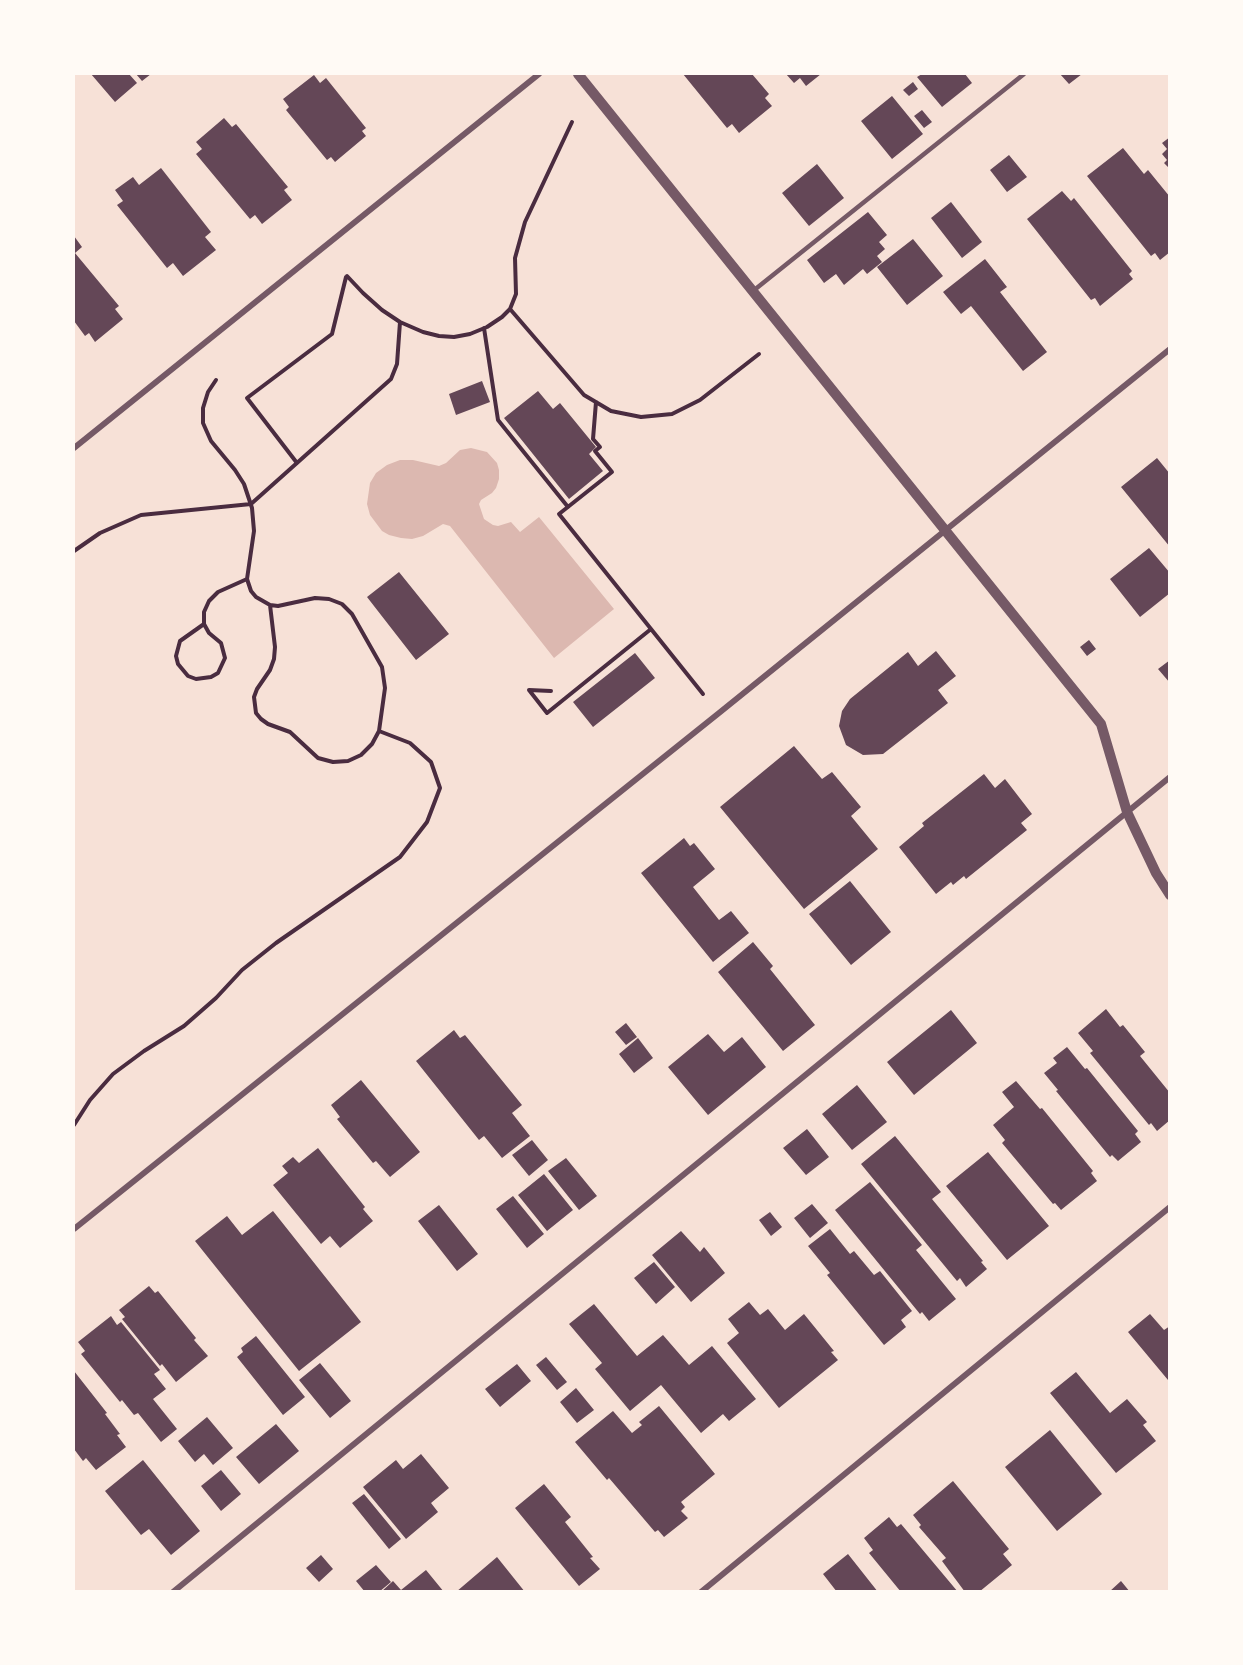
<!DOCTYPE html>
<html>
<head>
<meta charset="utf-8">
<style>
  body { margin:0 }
  #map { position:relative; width:1243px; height:1665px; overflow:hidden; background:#f7e1d7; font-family:"Archivo Narrow",sans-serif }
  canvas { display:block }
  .frame { position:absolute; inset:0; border:75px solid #fffaf5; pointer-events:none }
</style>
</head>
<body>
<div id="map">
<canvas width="1243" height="1665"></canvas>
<div class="frame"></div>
</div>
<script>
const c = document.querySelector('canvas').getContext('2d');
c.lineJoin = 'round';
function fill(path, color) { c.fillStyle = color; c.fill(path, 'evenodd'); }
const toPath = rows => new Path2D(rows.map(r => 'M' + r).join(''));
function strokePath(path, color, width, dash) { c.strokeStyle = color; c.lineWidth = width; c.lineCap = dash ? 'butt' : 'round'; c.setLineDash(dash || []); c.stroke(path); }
fill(toPath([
  [471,448,487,452,497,463,499,470,499,479,496,488,492,493,481,500,479,504,484,519,493,525,498,526,511,522,520,532,539,517,614,609,554,658,450,526,443,524,423,536,412,539,401,538,389,535,382,531,370,515,367,504,370,483,376,473,387,465,400,460,413,460,439,466,446,463,460,450]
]), '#dcb8b0');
fill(toPath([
  [91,74,129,74,137,83,115,102],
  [136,74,151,74,142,81],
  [683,74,752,74,769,94,765,98,772,106,739,133,732,124,727,128],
  [786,74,821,74,806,86,800,78,794,83],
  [922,74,965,74,972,83,942,107,917,77],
  [1060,74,1082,74,1069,84],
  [314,75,320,83,326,78,366,128,362,131,366,136,335,162,331,157,327,160,286,110,289,107,283,99],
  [913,82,918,89,909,96,903,90],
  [892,96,923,134,892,159,861,121],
  [922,110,932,122,924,128,914,116],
  [224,118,232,127,236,124,288,187,284,190,292,200,262,224,255,215,250,219,196,154,202,149,196,142],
  [1170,137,1170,169,1164,163,1167,160,1162,154,1167,149,1162,143],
  [1123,148,1144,174,1148,170,1170,197,1170,252,1160,260,1155,253,1151,256,1087,176],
  [1009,155,1027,177,1007,192,990,170],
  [817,164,844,198,809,226,782,193],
  [161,168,211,232,205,237,216,250,183,276,173,263,167,268,117,205,123,201,115,190,133,177,139,185],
  [1062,191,1071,201,1074,198,1132,271,1129,274,1133,279,1100,306,1095,298,1091,300,1027,219],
  [951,202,982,242,962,258,931,218],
  [868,212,887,235,879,242,885,249,877,256,882,262,867,274,863,269,844,285,836,274,824,283,807,260],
  [74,236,82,247,75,253,119,306,115,309,123,319,95,342,89,333,85,336,74,321],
  [913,239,943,276,907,305,877,267],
  [985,259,1007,287,1000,292,1047,352,1023,371,971,306,961,314,943,292],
  [482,381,490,402,456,415,449,394],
  [538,391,553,409,560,403,596,447,589,454,603,471,569,499,504,418],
  [1157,458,1170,474,1170,547,1121,487],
  [1149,548,1170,573,1170,593,1140,617,1110,579],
  [399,572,449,634,416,660,367,597],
  [1089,640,1096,649,1087,656,1080,647],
  [936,651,956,676,938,690,948,703,883,754,863,755,846,745,839,726,842,711,850,699,908,652,918,666],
  [635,653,655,678,593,727,573,702],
  [1170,660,1170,683,1158,669],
  [794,746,822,779,832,772,861,807,851,816,878,849,804,909,720,807],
  [984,774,995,788,1005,779,1032,814,1021,823,1027,830,966,879,964,876,953,885,951,882,936,894,899,847,924,826,922,823],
  [684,838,690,846,694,843,715,869,693,887,719,920,731,911,749,933,713,962,641,873],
  [850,881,891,932,851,965,809,914],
  [753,942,773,966,770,969,815,1025,783,1051,718,972],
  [1106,1009,1120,1027,1123,1025,1145,1052,1140,1056,1170,1093,1170,1120,1157,1131,1151,1123,1149,1125,1090,1053,1093,1051,1078,1033],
  [951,1010,977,1043,914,1095,887,1062],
  [626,1023,637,1037,626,1045,615,1032],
  [454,1030,460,1038,465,1035,522,1105,512,1113,530,1136,502,1158,484,1136,479,1140,416,1061],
  [708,1034,724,1052,742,1037,766,1067,708,1115,668,1067],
  [638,1038,653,1058,634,1073,619,1054],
  [1067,1047,1085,1069,1087,1068,1138,1131,1135,1134,1141,1142,1118,1161,1112,1155,1110,1157,1056,1091,1058,1090,1044,1073,1057,1063,1053,1058],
  [361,1080,420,1152,390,1177,376,1161,373,1163,337,1119,340,1117,331,1105],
  [1016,1081,1040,1109,1042,1108,1093,1171,1091,1173,1097,1181,1061,1210,1055,1203,1053,1204,1002,1143,1005,1140,993,1125,1014,1107,1002,1092],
  [857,1085,887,1122,852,1150,822,1114],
  [807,1129,829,1157,806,1175,783,1148],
  [895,1136,941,1192,932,1199,983,1261,981,1262,987,1269,966,1287,960,1278,957,1281,861,1164],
  [532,1140,548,1160,529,1176,512,1155],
  [318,1148,365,1207,363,1209,373,1221,340,1248,330,1236,321,1244,273,1185,288,1173,282,1166,293,1157,299,1163],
  [988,1152,1049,1226,1007,1260,946,1186],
  [566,1158,597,1196,579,1210,548,1171],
  [544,1174,573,1210,547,1231,518,1195],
  [870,1182,922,1245,916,1250,956,1299,929,1321,922,1312,920,1314,835,1210],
  [513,1196,544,1234,527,1248,496,1209],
  [812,1204,828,1223,810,1238,794,1218],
  [439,1205,478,1254,457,1271,418,1221],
  [273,1211,361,1322,299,1371,195,1241,227,1216,242,1235],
  [770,1212,782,1227,771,1236,759,1220],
  [830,1229,850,1254,854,1251,874,1275,880,1271,912,1311,901,1320,906,1327,884,1345,827,1275,830,1273,808,1246],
  [681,1231,700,1252,704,1247,725,1273,691,1302,652,1255],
  [654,1262,675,1287,656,1304,634,1278],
  [149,1286,155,1293,158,1291,196,1338,194,1340,208,1356,176,1382,162,1364,160,1366,122,1319,125,1317,119,1310],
  [749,1302,760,1315,768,1309,785,1330,804,1314,834,1351,831,1352,838,1360,779,1408,727,1343,739,1333,728,1319],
  [594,1304,637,1356,663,1335,689,1365,712,1346,756,1399,729,1421,723,1414,701,1433,661,1385,630,1411,595,1369,602,1363,569,1324],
  [1150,1314,1164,1330,1170,1326,1170,1379,1168,1380,1128,1332],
  [111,1316,117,1325,121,1322,160,1370,154,1374,166,1389,153,1399,177,1429,161,1442,138,1413,134,1415,122,1400,120,1402,81,1354,85,1351,78,1342],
  [256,1336,305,1397,283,1415,237,1357,243,1352,241,1348],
  [546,1357,567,1382,557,1390,536,1365],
  [320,1363,351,1401,330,1418,299,1380],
  [517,1364,531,1381,500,1407,485,1389],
  [74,1371,107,1413,105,1414,120,1434,117,1435,126,1447,96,1470,86,1458,83,1461,74,1449],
  [1076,1372,1110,1413,1127,1399,1147,1422,1143,1425,1156,1441,1116,1473,1050,1393],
  [576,1388,594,1410,577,1423,560,1402],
  [659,1406,715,1474,681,1502,685,1507,681,1511,688,1518,664,1537,658,1530,655,1532,609,1478,607,1480,575,1442,613,1411,632,1433,642,1425,639,1422],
  [207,1417,233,1448,213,1465,204,1454,195,1462,178,1441],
  [276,1424,299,1451,259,1484,236,1457],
  [1050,1430,1102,1494,1057,1531,1005,1467],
  [421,1454,449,1488,431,1503,438,1512,406,1539,363,1487,396,1460,403,1469],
  [143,1460,200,1531,171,1555,149,1529,141,1535,105,1491],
  [221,1470,241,1494,221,1511,201,1486],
  [953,1481,1009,1549,1003,1554,1012,1565,979,1592,965,1592,942,1561,946,1558,919,1527,921,1525,913,1515],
  [544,1484,571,1517,565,1522,593,1557,590,1558,600,1569,579,1586,515,1508],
  [364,1494,401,1539,389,1549,352,1503],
  [889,1517,897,1527,901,1524,958,1592,901,1592,869,1553,873,1550,864,1538],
  [848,1554,878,1592,837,1592,823,1574],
  [321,1555,333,1569,319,1582,306,1568],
  [497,1557,525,1592,456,1592],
  [376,1565,391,1582,379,1592,365,1592,356,1581],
  [426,1570,444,1592,381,1592,393,1581,401,1590],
  [1121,1581,1130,1592,1109,1592]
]), '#644757');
strokePath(toPath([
  [347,276,363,293,382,310,400,322,423,332,439,336,454,337,470,334,487,327,502,317,510,309,516,294,515,258,525,222,572,122],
  [510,309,584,395,611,411,641,417,672,414,700,400,759,354],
  [484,328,498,420,568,507],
  [216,380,208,392,203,408,203,423,211,441,235,470,244,484,252,508,254,531,247,579,251,591,256,597,270,605,278,606,315,598,329,599,342,604,352,614,382,667,385,688,379,731,372,744,361,755,348,761,333,762,318,758,290,732,268,724,261,719,256,713,254,697,257,689,270,670,274,659,275,647,270,605],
  [596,402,593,439,600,447,595,451,612,472,559,514,703,694],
  [297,463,247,398,332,334,346,277],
  [74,551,100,533,141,515,251,504,391,379,397,364,400,322],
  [204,624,209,633,221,643,225,658,218,673,211,677,196,679,188,676,178,664,176,656,180,641,204,624,204,612,209,601,218,592,247,579],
  [529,690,547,713,651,629],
  [529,690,551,691],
  [74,1125,90,1100,113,1074,144,1051,184,1026,216,998,242,970,276,943,400,857,427,822,440,788,431,762,410,743,379,731]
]), '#4a2c40', 4);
strokePath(toPath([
  [753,291,1024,74]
]), '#755966', 4.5);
strokePath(toPath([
  [74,448,539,74],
  [74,1229,719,713,1170,349],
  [173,1592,1170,777],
  [701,1592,1170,1207]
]), '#755966', 6);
strokePath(toPath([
  [578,74,1101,724,1127,812,1156,873,1170,895]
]), '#755966', 10);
</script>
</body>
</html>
